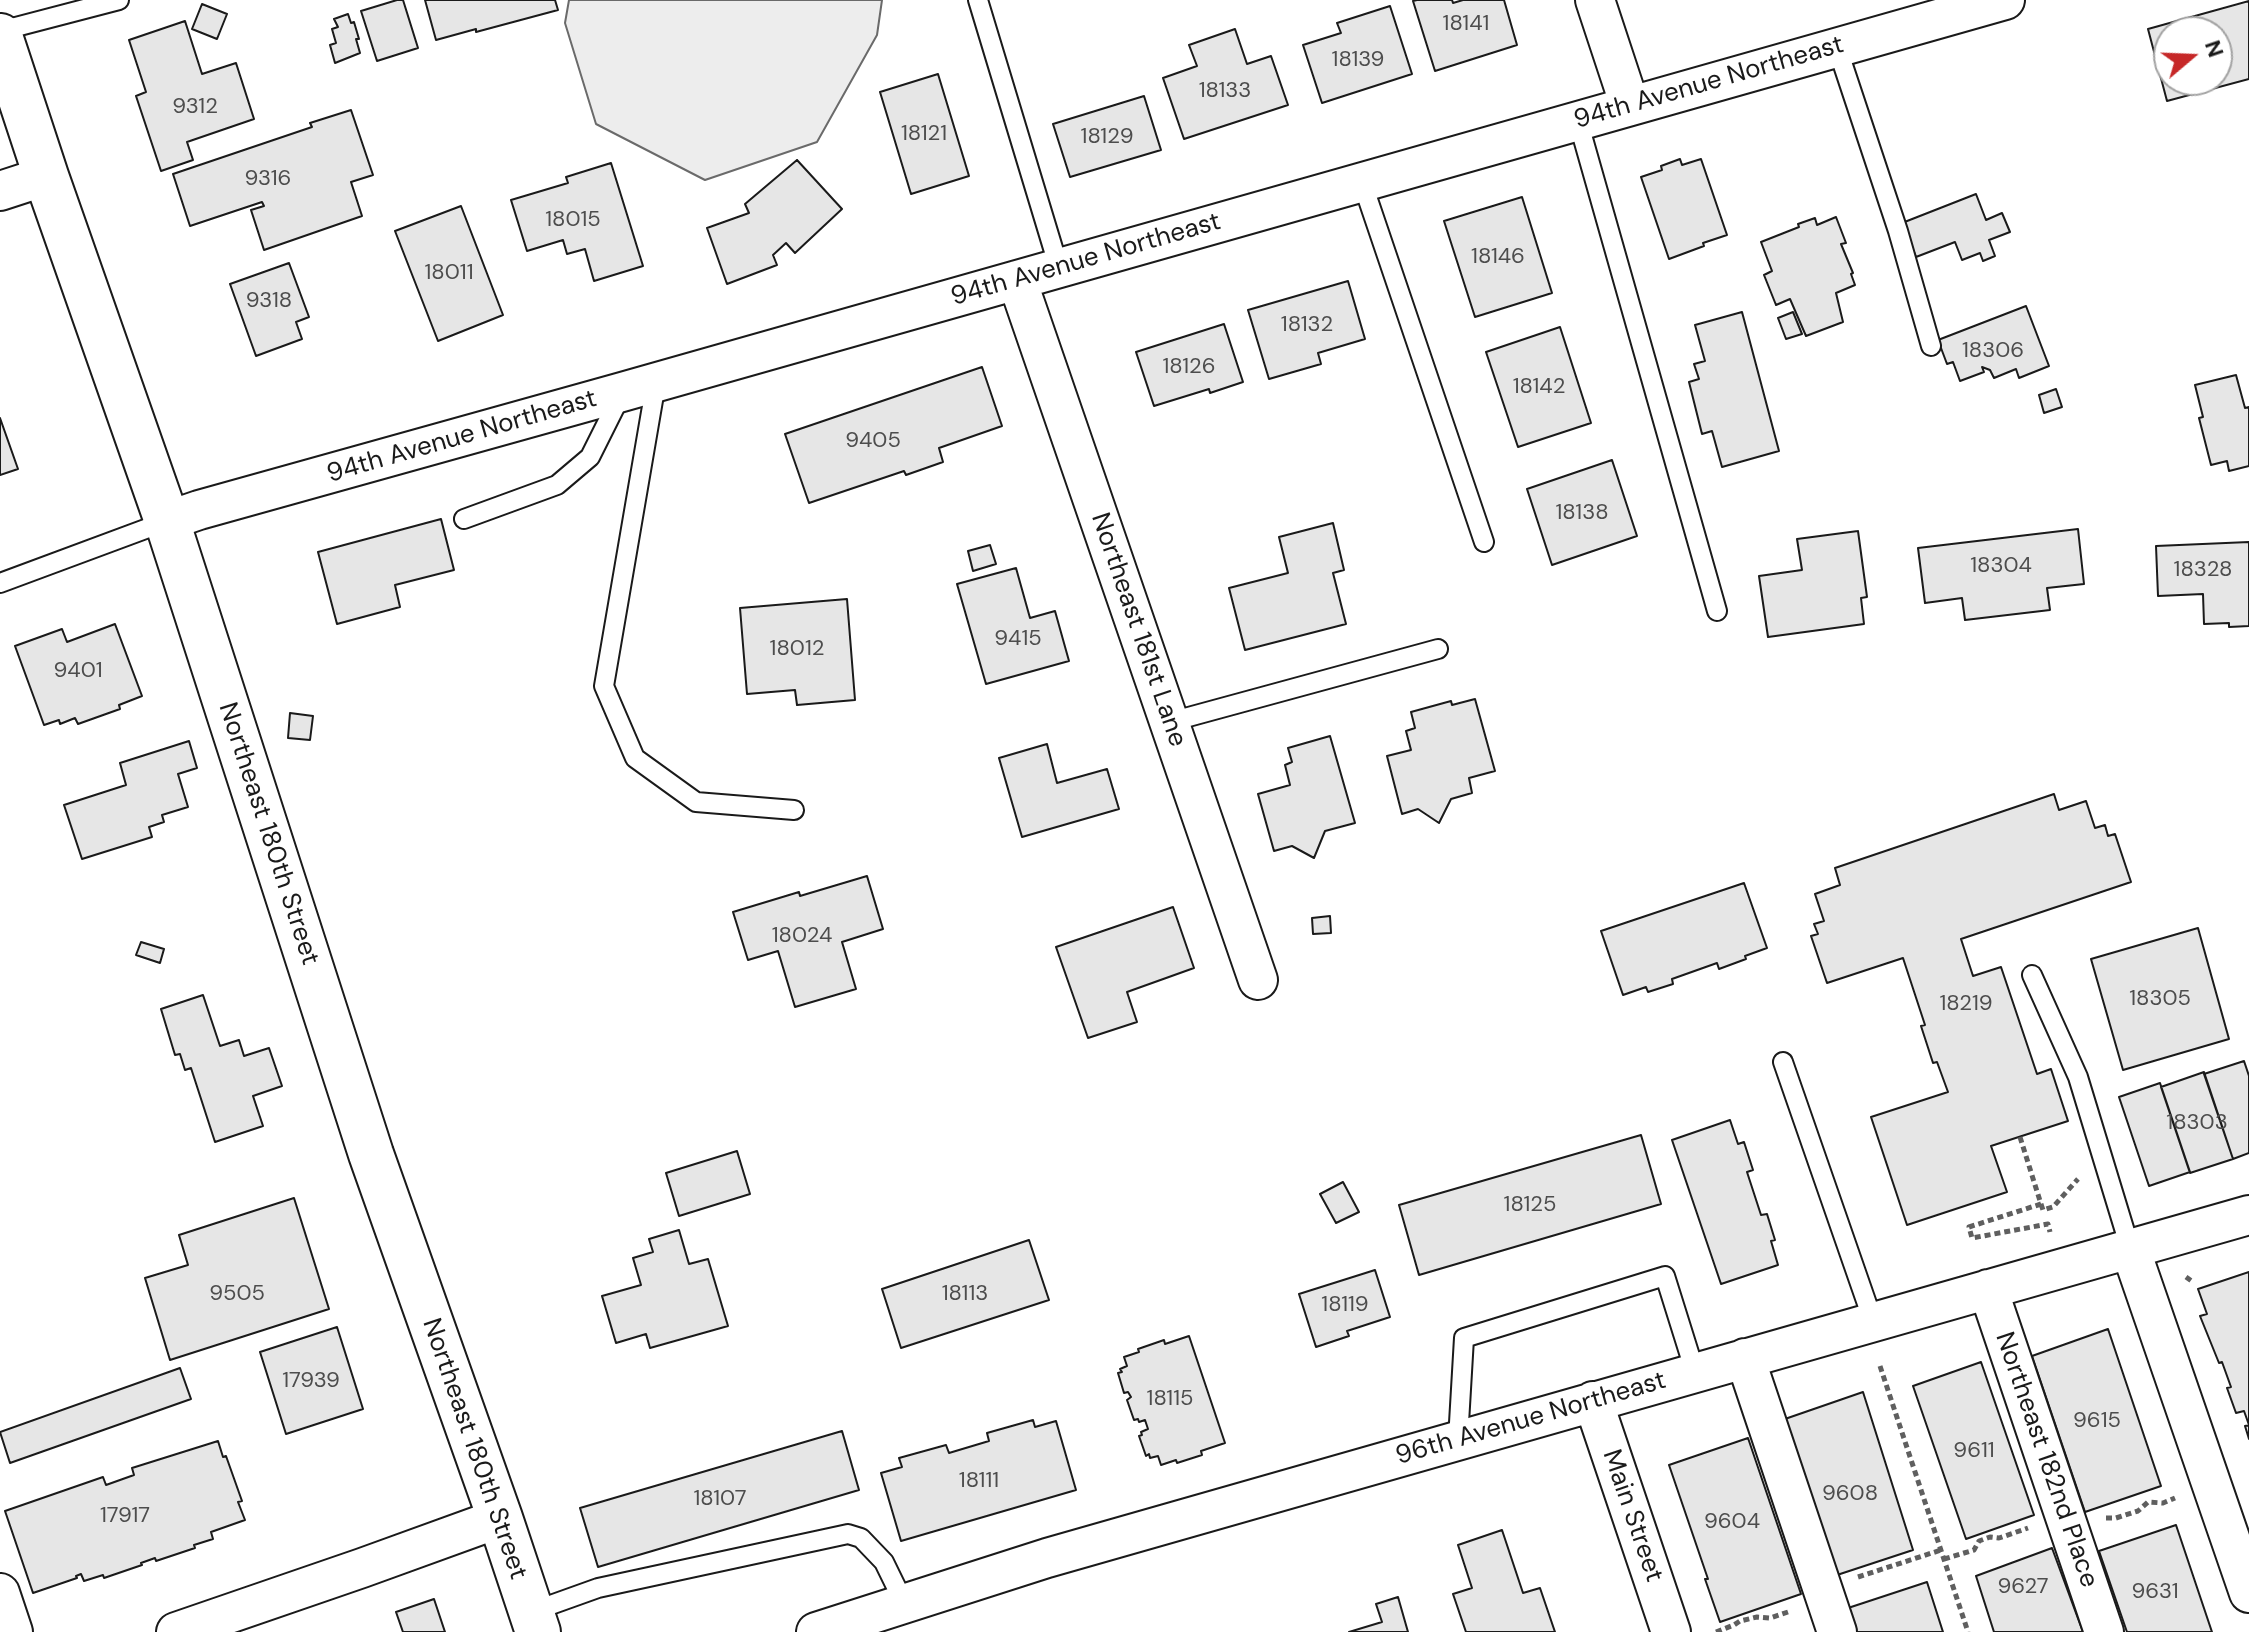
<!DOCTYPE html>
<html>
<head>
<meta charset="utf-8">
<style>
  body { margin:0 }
  #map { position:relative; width:2249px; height:1632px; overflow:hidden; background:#fff; font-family:"DM Sans",sans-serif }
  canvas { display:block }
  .north { position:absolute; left:2153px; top:16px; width:80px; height:80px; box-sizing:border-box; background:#fff; border:2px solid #a3a3a3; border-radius:50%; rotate:71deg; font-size:22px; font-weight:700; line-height:32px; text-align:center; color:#1a1a1a }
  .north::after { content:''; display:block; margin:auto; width:28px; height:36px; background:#c62828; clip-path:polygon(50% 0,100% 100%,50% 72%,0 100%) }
</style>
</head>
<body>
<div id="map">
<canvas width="2249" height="1632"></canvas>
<div class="north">N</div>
</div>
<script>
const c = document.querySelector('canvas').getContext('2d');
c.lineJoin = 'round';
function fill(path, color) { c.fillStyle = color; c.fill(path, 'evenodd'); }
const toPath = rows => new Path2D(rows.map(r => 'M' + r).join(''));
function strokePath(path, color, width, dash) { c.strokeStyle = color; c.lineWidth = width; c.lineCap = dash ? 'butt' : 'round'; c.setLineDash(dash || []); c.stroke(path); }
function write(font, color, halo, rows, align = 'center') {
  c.font = font + ' "DM Sans",sans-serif'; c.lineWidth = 6; c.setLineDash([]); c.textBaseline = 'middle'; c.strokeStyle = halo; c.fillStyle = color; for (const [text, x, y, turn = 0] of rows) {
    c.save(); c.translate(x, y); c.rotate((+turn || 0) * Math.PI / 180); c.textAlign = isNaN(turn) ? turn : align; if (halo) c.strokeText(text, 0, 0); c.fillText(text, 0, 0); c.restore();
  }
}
const built = toPath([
  [569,0,882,0,877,35,817,142,705,180,596,124,565,23,569,0]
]);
fill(built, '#ededed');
strokePath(built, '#6a6a6a', 2);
const building = toPath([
  [397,0,403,0,418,48,377,61,361,11,397,0],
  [425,0,555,0,558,10,476,32,476,29,436,40,425,0],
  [1417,0,1452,0,1453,3,1463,0,1504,0,1517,45,1435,71,1413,1,1417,0],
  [2249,1,2249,79,2167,101,2148,29,2249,1],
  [2169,32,2217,32,2217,80,2169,80,2169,32],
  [202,4,227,14,217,39,192,29,202,4],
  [1390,6,1412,74,1322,103,1303,45,1341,33,1337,23,1390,6],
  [348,14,351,23,354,22,359,39,356,39,360,53,335,63,330,45,336,43,332,29,338,27,334,19,348,14],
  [185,21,202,74,236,63,254,119,187,142,193,160,161,171,136,96,146,92,129,40,185,21],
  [1235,29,1247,64,1271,56,1288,105,1184,139,1163,78,1197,66,1189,45,1235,29],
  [938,74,969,176,911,194,880,92,938,74],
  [1144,96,1161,150,1070,177,1053,124,1144,96],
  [351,110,373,175,351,182,362,216,264,250,251,210,264,206,262,202,190,226,173,174,312,127,310,123,351,110],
  [1680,159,1682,165,1701,159,1727,235,1703,243,1704,246,1669,259,1641,177,1662,170,1661,166,1680,159],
  [797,160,842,209,795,253,786,243,773,255,777,265,727,284,707,228,749,213,745,204,797,160],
  [611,163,643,266,594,281,585,249,567,254,563,240,527,251,511,200,568,183,566,177,611,163],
  [1976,194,1986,220,2002,213,2010,232,1989,240,1995,256,1983,261,1980,253,1962,260,1955,242,1916,257,1902,223,1976,194],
  [1522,197,1552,293,1475,317,1444,221,1522,197],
  [461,206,503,315,438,341,395,231,461,206],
  [1836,217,1846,243,1841,244,1853,273,1851,274,1855,285,1836,293,1843,322,1806,336,1790,299,1776,305,1764,275,1772,271,1761,242,1799,227,1798,224,1815,218,1817,225,1836,217],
  [289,263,309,317,296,322,302,339,256,356,230,284,289,263],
  [1348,281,1365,339,1318,353,1321,364,1269,379,1248,310,1348,281],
  [2026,306,2049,366,2019,378,2016,369,1994,378,1990,370,1982,367,1984,372,1960,381,1953,362,1947,364,1938,340,2026,306],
  [1742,312,1779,451,1722,467,1712,431,1702,434,1689,382,1699,379,1694,364,1705,361,1695,325,1742,312],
  [1793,312,1802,334,1786,339,1778,318,1793,312],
  [1224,324,1243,382,1210,393,1209,389,1154,406,1136,352,1224,324],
  [1560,327,1591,423,1518,447,1486,352,1560,327],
  [982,367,1002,426,939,448,943,462,906,475,904,471,809,503,785,434,982,367],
  [2236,375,2245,408,2249,407,2249,466,2229,471,2227,461,2211,465,2199,418,2203,417,2195,385,2236,375],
  [2056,389,2062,407,2044,413,2039,395,2056,389],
  [0,418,18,469,0,475,0,418],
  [1612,460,1637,536,1552,565,1527,489,1612,460],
  [441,519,454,570,395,585,400,607,337,624,318,552,441,519],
  [1333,523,1344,570,1333,573,1346,624,1245,650,1229,588,1288,573,1279,537,1333,523],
  [2078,529,2084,584,2047,588,2050,610,1965,620,1962,598,1925,603,1918,548,2078,529],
  [1858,531,1867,597,1861,598,1864,624,1768,637,1759,576,1802,570,1797,539,1858,531],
  [2249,542,2249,626,2229,627,2229,623,2204,624,2203,594,2158,596,2156,546,2249,542],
  [990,545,996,564,973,571,968,551,990,545],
  [1016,568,1030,618,1055,611,1069,661,986,684,957,584,1016,568],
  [847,599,855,700,797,705,795,690,747,694,740,608,847,599],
  [115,624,142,696,119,705,120,709,78,724,75,718,60,724,59,720,44,725,15,646,62,629,67,642,115,624],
  [1475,699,1495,771,1469,778,1472,793,1451,799,1439,823,1418,809,1402,814,1387,756,1411,750,1406,731,1415,728,1411,712,1451,701,1452,705,1475,699],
  [290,713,313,716,310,740,288,738,290,713],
  [1330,736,1355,823,1325,831,1314,858,1292,846,1274,851,1258,794,1290,785,1285,765,1292,762,1288,748,1330,736],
  [189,741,197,768,178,774,188,807,162,815,164,822,149,827,152,837,82,859,64,805,126,785,120,763,189,741],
  [1047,744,1057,783,1107,769,1119,809,1022,837,999,758,1047,744],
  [2054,794,2059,810,2086,801,2095,828,2105,825,2108,836,2115,834,2131,882,1961,939,1973,976,2001,967,2037,1074,2051,1069,2068,1121,1991,1146,2007,1192,1907,1225,1871,1117,1948,1092,1937,1062,1933,1063,1921,1026,1925,1025,1903,958,1827,983,1811,936,1818,934,1814,924,1824,921,1815,894,1840,885,1835,868,2054,794],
  [867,876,883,929,842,942,856,989,795,1007,778,951,748,960,733,912,799,892,800,896,867,876],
  [1744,883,1767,948,1745,956,1746,959,1719,969,1717,963,1672,979,1673,984,1648,992,1646,987,1623,995,1601,931,1744,883],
  [1173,907,1194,968,1127,992,1137,1022,1088,1038,1056,947,1173,907],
  [1330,916,1331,933,1313,934,1312,918,1330,916],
  [2198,928,2229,1039,2123,1070,2091,959,2198,928],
  [141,942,164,949,160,963,136,955,141,942],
  [203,995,220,1046,239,1040,244,1056,269,1048,282,1086,253,1096,263,1126,215,1142,191,1068,185,1070,180,1054,175,1055,161,1009,203,995],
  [2244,1061,2249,1076,2249,1153,2233,1159,2204,1074,2244,1061],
  [2204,1072,2233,1159,2190,1173,2161,1087,2204,1072],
  [2160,1083,2190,1172,2149,1186,2119,1097,2160,1083],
  [1730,1120,1738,1144,1744,1142,1753,1170,1747,1172,1761,1215,1767,1214,1775,1240,1771,1241,1778,1265,1721,1284,1672,1140,1730,1120],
  [1641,1135,1661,1204,1419,1275,1399,1205,1641,1135],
  [737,1151,750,1194,679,1216,666,1173,737,1151],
  [1343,1182,1359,1212,1336,1223,1320,1194,1343,1182],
  [294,1198,329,1309,170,1360,145,1278,188,1265,179,1235,294,1198],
  [679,1230,689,1264,708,1259,728,1326,650,1348,646,1334,616,1343,602,1296,641,1285,633,1258,653,1252,649,1239,679,1230],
  [1029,1240,1049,1300,901,1348,882,1289,1029,1240],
  [1375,1270,1390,1317,1347,1331,1349,1336,1316,1347,1299,1294,1375,1270],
  [2249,1272,2249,1439,2245,1426,2249,1425,2244,1411,2236,1413,2227,1388,2231,1387,2222,1362,2219,1363,2200,1316,2207,1314,2198,1289,2249,1272],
  [337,1327,363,1409,286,1434,260,1352,337,1327],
  [2108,1329,2161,1486,2085,1512,2032,1356,2108,1329],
  [1189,1336,1225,1443,1201,1451,1202,1455,1177,1463,1176,1460,1161,1465,1158,1456,1150,1458,1149,1454,1146,1456,1139,1436,1142,1435,1141,1432,1148,1429,1145,1420,1139,1422,1138,1419,1134,1420,1127,1400,1131,1397,1128,1392,1124,1393,1118,1373,1122,1372,1120,1369,1127,1366,1124,1357,1139,1352,1138,1349,1164,1340,1165,1344,1189,1336],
  [1981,1362,2034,1515,1966,1539,1913,1386,1981,1362],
  [180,1368,191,1399,10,1463,0,1432,180,1368],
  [1863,1392,1913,1550,1834,1576,1782,1420,1863,1392],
  [1033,1420,1035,1427,1056,1421,1076,1490,901,1541,881,1473,902,1467,899,1458,946,1445,949,1453,989,1441,987,1433,1033,1420],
  [842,1431,859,1490,598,1567,580,1508,842,1431],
  [1748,1438,1801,1594,1720,1622,1705,1579,1708,1579,1669,1465,1748,1438],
  [218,1441,223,1457,226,1456,242,1501,238,1502,245,1520,211,1532,213,1539,194,1545,195,1548,156,1561,155,1558,141,1563,142,1565,104,1578,103,1575,84,1581,81,1574,76,1576,77,1578,33,1593,5,1511,103,1477,106,1485,134,1475,132,1468,218,1441],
  [2176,1525,2212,1632,2127,1632,2099,1551,2176,1525],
  [1502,1530,1523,1593,1540,1588,1555,1632,1466,1632,1453,1594,1472,1588,1458,1545,1502,1530],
  [2052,1548,2083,1632,1994,1632,1976,1576,2052,1548],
  [1927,1582,1943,1632,1853,1632,1845,1609,1927,1582],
  [1398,1597,1408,1632,1349,1632,1382,1622,1376,1604,1398,1597],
  [434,1599,445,1632,403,1632,396,1612,434,1599]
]);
fill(building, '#e6e6e6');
strokePath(building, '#1a1a1a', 2);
const lane = toPath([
  [978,0,1059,268],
  [0,31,119,0],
  [1837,47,1898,231,1931,346],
  [1578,121,1717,611],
  [1362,182,1484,542],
  [656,383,604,686,635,758,696,802,794,810],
  [464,519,557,485,590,457,621,395],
  [0,583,167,521],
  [1170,722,1438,649],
  [2032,975,2078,1077,2130,1248],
  [1783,1062,1873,1321],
  [1458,1440,1464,1338,1665,1276,1695,1372],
  [531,1612,598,1588,848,1534,861,1538,884,1562,905,1605]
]);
const street = toPath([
  [1595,0,1630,106],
  [0,191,46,176],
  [1017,280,1258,980],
  [167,521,199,510,622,392,2005,0],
  [2130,1248,2249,1593],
  [1988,1289,2104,1632],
  [1745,1358,1837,1632],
  [1593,1401,1671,1632],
  [0,1593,13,1632],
  [176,1632,362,1568,500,1518],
  [816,1632,1047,1558,2249,1215]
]);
const secondary = toPath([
  [0,36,46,176,167,521,371,1154,500,1518,538,1632]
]);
strokePath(lane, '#1a1a1a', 22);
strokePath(street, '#1a1a1a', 42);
strokePath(secondary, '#1a1a1a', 48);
strokePath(toPath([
  [2020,1137,2041,1204,1969,1227,1972,1238,2048,1224,2050,1232],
  [2041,1204,2043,1210,2053,1207,2078,1179],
  [2186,1277,2193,1282],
  [1880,1366,1968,1632],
  [2106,1518,2116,1518,2138,1511,2148,1502,2163,1503,2175,1498],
  [1944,1559,1974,1550,1979,1541,1990,1537,1999,1538,2028,1528],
  [1858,1577,1941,1550],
  [1716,1632,1734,1625,1740,1621,1757,1617,1770,1618,1788,1612]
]), '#5f5f5f', 5, [6, 4]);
strokePath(lane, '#fff', 18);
strokePath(street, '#fff', 38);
strokePath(secondary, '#fff', 44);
write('22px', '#4d4d4d', null, [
  ["18141",1466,24],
  ["18139",1358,60],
  ["18133",1225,91],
  ["9312",195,107],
  ["18121",924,134],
  ["18129",1107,137],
  ["9316",268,179],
  ["18015",573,220],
  ["18146",1498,257],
  ["18011",449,273],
  ["9318",269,301],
  ["18132",1307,325],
  ["18306",1993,351],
  ["18126",1189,367],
  ["18142",1539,387],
  ["9405",873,441],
  ["18138",1582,513],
  ["18304",2001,566],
  ["18328",2203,570],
  ["9415",1018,639],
  ["18012",797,649],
  ["9401",78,671],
  ["18024",802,936],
  ["18305",2160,999],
  ["18219",1966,1004],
  ["18303",2197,1123],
  ["18125",1530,1205],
  ["9505",237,1294],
  ["18113",965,1294],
  ["18119",1345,1305],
  ["17939",311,1381],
  ["18115",1170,1399],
  ["9615",2097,1421],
  ["9611",1974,1451],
  ["18111",979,1481],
  ["9608",1850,1494],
  ["18107",720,1499],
  ["17917",125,1516],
  ["9604",1732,1522],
  ["9627",2023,1587],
  ["9631",2155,1592]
]);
write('26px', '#1a1a1a', '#fff', [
  ["94th Avenue Northeast",1709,83,-16],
  ["94th Avenue Northeast",1086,260,-16],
  ["94th Avenue Northeast",462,437,-16],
  ["Northeast 181st Lane",1138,630,71],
  ["Northeast 180th Street",268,834,72],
  ["96th Avenue Northeast",1531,1419,-16],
  ["Northeast 180th Street",474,1449,71],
  ["Northeast 182nd Place",2046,1460,71],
  ["Main Street",1632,1516,71]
]);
</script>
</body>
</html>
